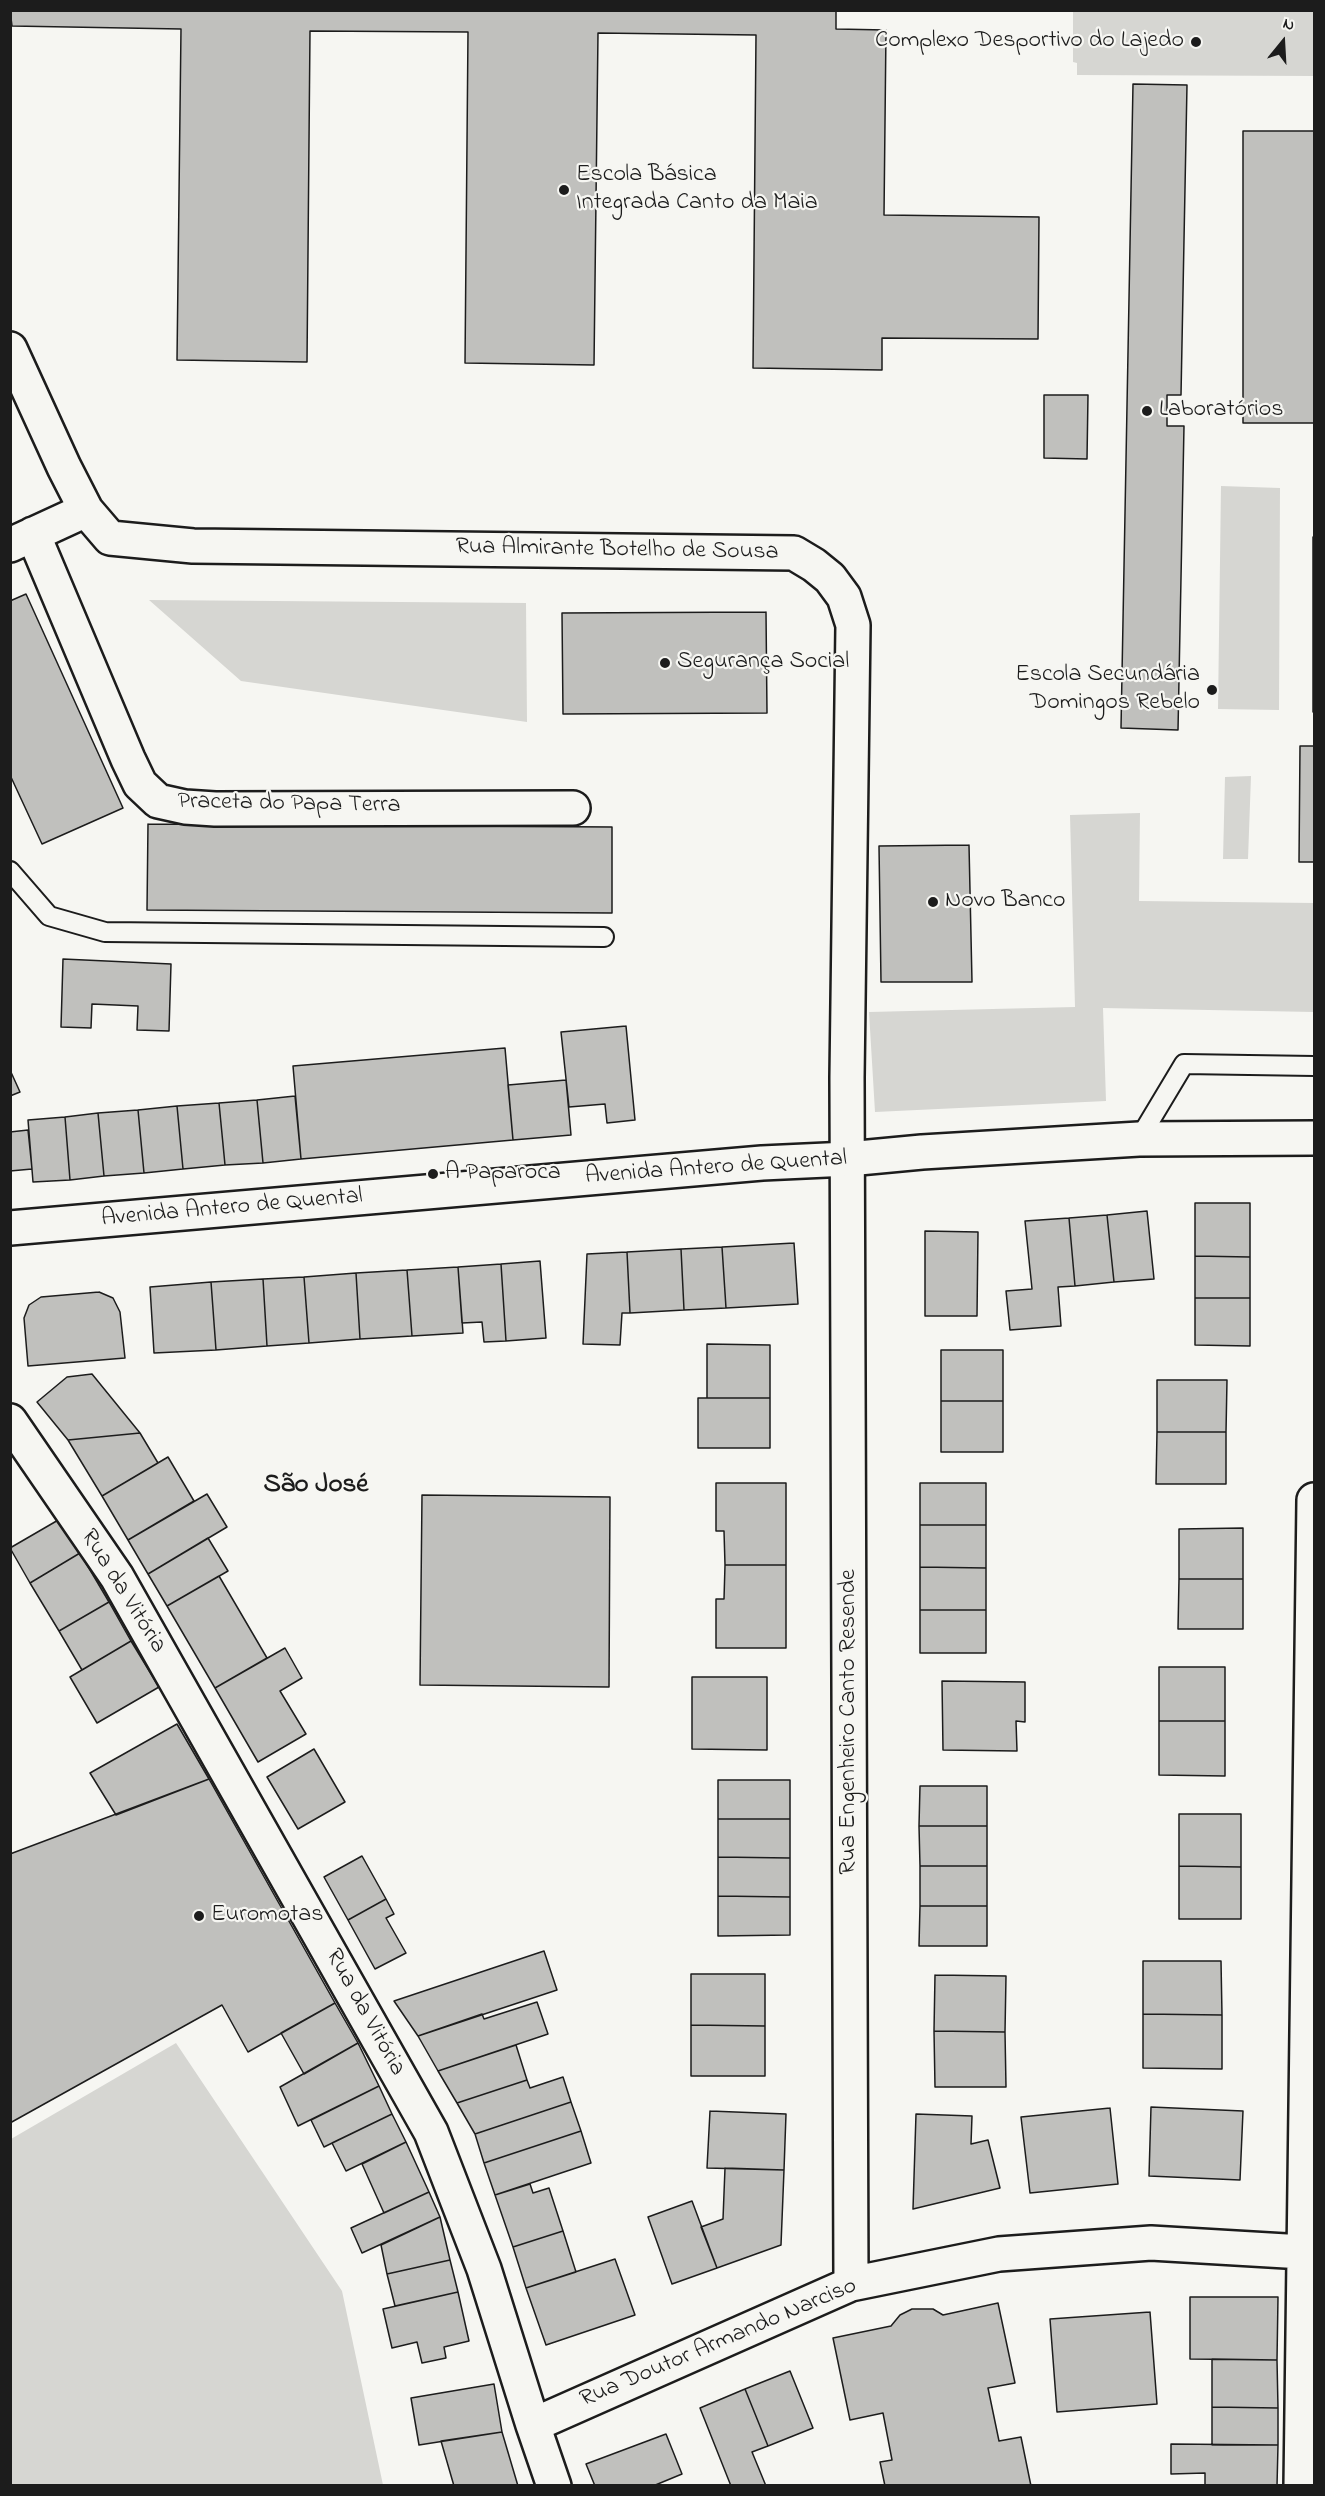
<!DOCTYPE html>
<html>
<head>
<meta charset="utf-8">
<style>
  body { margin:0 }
  #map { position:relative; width:1325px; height:2496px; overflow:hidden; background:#f6f6f2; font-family:"Indie Flower",sans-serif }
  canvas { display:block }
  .frame { position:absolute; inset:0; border:12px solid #1c1c1c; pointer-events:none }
  .north { position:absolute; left:1253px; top:12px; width:60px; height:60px; -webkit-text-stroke:4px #f6f6f2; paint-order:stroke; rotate:18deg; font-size:16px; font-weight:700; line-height:24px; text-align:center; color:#1c1c1c }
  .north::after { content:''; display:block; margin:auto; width:21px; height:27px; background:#1c1c1c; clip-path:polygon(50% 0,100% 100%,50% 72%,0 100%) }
</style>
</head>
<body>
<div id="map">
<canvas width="1325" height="2496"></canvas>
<div class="frame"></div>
<div class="north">N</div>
</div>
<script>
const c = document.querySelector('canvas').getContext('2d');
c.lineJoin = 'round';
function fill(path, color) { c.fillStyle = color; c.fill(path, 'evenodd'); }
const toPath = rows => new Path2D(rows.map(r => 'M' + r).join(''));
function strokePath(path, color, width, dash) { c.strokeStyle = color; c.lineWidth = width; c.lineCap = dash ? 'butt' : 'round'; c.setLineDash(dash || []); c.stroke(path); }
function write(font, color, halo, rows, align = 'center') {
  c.font = font + ' "Indie Flower",sans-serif'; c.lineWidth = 4.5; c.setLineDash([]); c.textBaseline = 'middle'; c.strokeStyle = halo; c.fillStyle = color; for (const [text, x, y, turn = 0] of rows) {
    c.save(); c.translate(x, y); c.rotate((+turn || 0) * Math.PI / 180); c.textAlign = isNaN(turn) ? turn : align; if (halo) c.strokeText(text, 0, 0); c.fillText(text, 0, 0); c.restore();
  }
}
fill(toPath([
  [1073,11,1314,11,1314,76,1077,75,1077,63,1073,62],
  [1221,486,1280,488,1279,710,1218,709],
  [149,600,526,603,527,722,241,681],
  [1251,776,1248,859,1223,859,1225,777],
  [1140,813,1139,901,1314,903,1314,1012,1103,1008,1106,1101,875,1112,869,1012,1075,1007,1070,815],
  [176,2043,342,2291,383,2485,11,2485,11,2139]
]), '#d6d6d2');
const building = toPath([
  [10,10,836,10,836,29,886,30,884,215,1039,217,1038,339,882,338,882,370,753,368,756,35,598,33,594,365,465,363,468,32,310,31,307,362,177,360,181,29,12,26,10,10],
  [1133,84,1187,85,1181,395,1167,395,1167,426,1184,426,1178,730,1121,728,1133,84],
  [1243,131,1314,131,1314,423,1243,423,1243,131],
  [1044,395,1088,395,1087,459,1044,458,1044,395],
  [1313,537,1314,537,1314,712,1313,712,1313,537],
  [26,594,123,808,42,844,10,775,10,601,26,594],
  [766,612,767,713,563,714,562,613,766,612],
  [1300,746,1314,746,1314,862,1299,862,1300,746],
  [148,824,612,827,612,913,147,910,148,824],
  [969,845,972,982,881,982,879,846,969,845],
  [63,959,171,964,169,1031,137,1030,138,1006,92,1004,91,1028,61,1027,63,959],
  [626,1026,635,1120,607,1123,605,1104,569,1107,561,1032,626,1026],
  [505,1048,513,1140,301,1159,293,1066,505,1048],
  [10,1070,20,1092,10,1096,10,1070],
  [566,1080,571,1135,513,1140,508,1085,566,1080],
  [295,1096,301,1159,263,1163,257,1100,295,1096],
  [257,1100,263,1163,225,1165,219,1103,257,1100],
  [219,1103,225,1165,183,1169,177,1106,219,1103],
  [177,1106,183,1169,144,1173,138,1110,177,1106],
  [138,1110,144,1173,104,1176,98,1113,138,1110],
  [98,1113,104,1176,70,1180,65,1117,98,1113],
  [65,1117,70,1180,33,1182,28,1120,65,1117],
  [28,1130,32,1169,10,1171,10,1132,28,1130],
  [1195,1203,1250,1203,1250,1257,1195,1256,1195,1203],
  [1147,1211,1154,1279,1114,1282,1107,1215,1147,1211],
  [1107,1215,1114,1282,1075,1286,1069,1218,1107,1215],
  [1069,1218,1075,1286,1058,1287,1061,1326,1010,1330,1006,1291,1032,1289,1025,1221,1069,1218],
  [925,1231,978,1232,977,1316,925,1316,925,1231],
  [794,1243,798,1304,726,1308,722,1247,794,1243],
  [722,1247,726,1308,684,1310,681,1249,722,1247],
  [681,1249,684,1310,630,1313,627,1252,681,1249],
  [627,1252,630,1313,622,1313,620,1345,583,1344,587,1254,627,1252],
  [1195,1256,1250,1257,1250,1298,1195,1298,1195,1256],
  [540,1261,546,1338,506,1341,501,1264,540,1261],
  [501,1264,506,1341,484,1342,482,1322,462,1323,458,1267,501,1264],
  [458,1267,463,1333,412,1336,407,1270,458,1267],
  [407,1270,412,1336,360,1339,356,1273,407,1270],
  [356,1273,360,1339,309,1343,304,1277,356,1273],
  [304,1277,309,1343,267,1346,263,1279,304,1277],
  [263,1279,267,1346,216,1350,211,1282,263,1279],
  [211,1282,216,1350,154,1353,150,1287,211,1282],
  [99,1292,113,1298,120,1312,125,1358,28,1366,24,1318,29,1305,41,1297,99,1292],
  [1195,1298,1250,1298,1250,1346,1195,1345,1195,1298],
  [707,1344,770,1345,770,1398,707,1398,707,1344],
  [941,1350,1003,1350,1003,1401,941,1401,941,1350],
  [92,1374,140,1433,68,1440,37,1402,67,1377,92,1374],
  [1157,1380,1227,1380,1226,1432,1157,1432,1157,1380],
  [698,1398,770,1398,770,1448,698,1448,698,1398],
  [941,1401,1003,1401,1003,1452,941,1452,941,1401],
  [1157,1432,1226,1432,1226,1484,1156,1484,1157,1432],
  [140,1433,158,1463,102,1496,68,1440,140,1433],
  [168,1457,194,1501,128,1540,102,1496,168,1457],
  [716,1483,786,1483,786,1565,725,1565,724,1531,716,1531,716,1483],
  [920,1483,986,1483,986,1525,920,1525,920,1483],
  [207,1494,227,1527,148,1574,128,1540,207,1494],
  [422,1495,610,1497,609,1687,420,1685,422,1495],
  [60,1519,80,1553,30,1583,10,1548,60,1519],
  [920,1525,986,1525,986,1568,920,1567,920,1525],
  [1243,1528,1243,1579,1179,1579,1179,1529,1243,1528],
  [208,1538,228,1571,167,1606,148,1574,208,1538],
  [80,1553,109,1602,59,1631,30,1583,80,1553],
  [725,1565,786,1565,786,1648,716,1648,716,1599,724,1599,725,1565],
  [920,1567,986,1568,986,1610,920,1610,920,1567],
  [219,1576,267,1658,215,1688,167,1606,219,1576],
  [1179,1579,1243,1579,1243,1629,1178,1629,1179,1579],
  [109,1602,131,1641,82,1670,59,1631,109,1602],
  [920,1610,986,1610,986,1653,920,1653,920,1610],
  [131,1641,159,1687,97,1723,70,1677,131,1641],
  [285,1648,302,1678,280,1691,306,1734,258,1762,215,1688,285,1648],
  [1159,1667,1225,1667,1225,1721,1159,1721,1159,1667],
  [692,1677,767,1677,767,1750,692,1749,692,1677],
  [942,1681,1025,1682,1025,1722,1016,1721,1017,1751,943,1750,942,1681],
  [1159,1721,1225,1721,1225,1776,1159,1775,1159,1721],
  [177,1724,209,1779,116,1815,90,1773,177,1724],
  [314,1749,345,1802,298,1829,267,1777,314,1749],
  [209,1779,335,2003,248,2052,222,2005,10,2123,10,1854,209,1779],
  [718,1780,790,1780,790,1819,718,1819,718,1780],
  [920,1786,987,1786,987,1826,919,1826,920,1786],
  [1179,1814,1241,1814,1241,1867,1179,1866,1179,1814],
  [718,1819,790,1819,790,1858,718,1857,718,1819],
  [919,1826,987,1826,987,1866,920,1866,919,1826],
  [362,1856,386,1899,348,1920,324,1877,362,1856],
  [718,1857,790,1858,790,1897,718,1896,718,1857],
  [920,1866,987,1866,987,1906,920,1906,920,1866],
  [1179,1866,1241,1867,1241,1919,1179,1919,1179,1866],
  [718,1896,790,1897,790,1935,718,1936,718,1896],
  [386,1899,394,1914,386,1918,406,1953,375,1969,348,1920,386,1899],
  [920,1906,987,1906,987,1946,919,1946,920,1906],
  [544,1951,557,1990,418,2036,394,2001,544,1951],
  [1143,1961,1221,1961,1222,2015,1143,2014,1143,1961],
  [691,1974,765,1974,765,2026,691,2025,691,1974],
  [935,1975,1006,1976,1005,2032,934,2031,935,1975],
  [537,2002,548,2034,438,2071,418,2036,482,2014,484,2019,537,2002],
  [335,2003,358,2043,304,2074,281,2033,335,2003],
  [1143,2014,1222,2015,1222,2069,1143,2068,1143,2014],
  [691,2025,765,2026,765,2076,691,2076,691,2025],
  [934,2031,1005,2032,1006,2087,935,2087,934,2031],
  [358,2043,379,2086,298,2126,280,2087,358,2043],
  [516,2045,527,2080,457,2103,438,2071,516,2045],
  [563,2077,571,2102,475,2134,457,2103,527,2080,530,2088,563,2077],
  [379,2086,392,2114,324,2147,311,2120,379,2086],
  [571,2102,581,2131,484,2163,475,2134,571,2102],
  [1151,2107,1243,2111,1240,2180,1149,2176,1151,2107],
  [1110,2108,1118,2184,1030,2193,1021,2117,1110,2108],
  [710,2111,786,2114,784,2170,707,2168,710,2111],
  [392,2114,406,2142,346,2171,332,2143,392,2114],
  [916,2114,972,2116,971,2144,988,2140,1000,2188,913,2209,916,2114],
  [581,2131,591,2163,495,2195,484,2163,581,2131],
  [406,2142,429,2192,384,2213,362,2164,406,2142],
  [725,2168,784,2170,781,2245,717,2268,701,2227,723,2219,725,2168],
  [530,2184,533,2193,549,2188,563,2231,513,2247,495,2195,530,2184],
  [429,2192,440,2217,362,2253,351,2228,429,2192],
  [692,2201,717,2268,672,2284,648,2217,692,2201],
  [440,2217,450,2260,387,2274,381,2245,440,2217],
  [563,2231,576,2272,526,2288,513,2247,563,2231],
  [615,2259,635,2315,546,2345,526,2288,615,2259],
  [450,2260,458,2292,395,2306,387,2274,450,2260],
  [458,2292,469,2341,444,2347,446,2358,422,2363,417,2342,392,2348,383,2309,458,2292],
  [1190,2297,1278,2297,1277,2360,1190,2359,1190,2297],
  [998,2303,1015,2383,988,2388,999,2441,1021,2437,1031,2486,885,2486,880,2462,892,2460,883,2413,850,2420,833,2338,891,2326,900,2315,912,2309,933,2309,943,2315,998,2303],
  [1150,2312,1157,2404,1057,2412,1050,2319,1150,2312],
  [1212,2359,1277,2360,1278,2408,1212,2407,1212,2359],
  [790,2371,813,2428,768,2446,745,2389,790,2371],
  [494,2384,502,2432,419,2445,411,2398,494,2384],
  [745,2389,768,2446,752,2452,766,2486,731,2486,700,2408,745,2389],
  [1212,2407,1278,2408,1278,2445,1212,2445,1212,2407],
  [502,2432,518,2486,454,2486,441,2441,502,2432],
  [666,2434,682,2474,653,2486,595,2486,586,2464,666,2434],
  [1171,2444,1278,2445,1277,2486,1205,2486,1205,2473,1171,2474,1171,2444]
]);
fill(building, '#c0c0bd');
strokePath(building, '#1c1c1c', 1.5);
const lane = toPath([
  [10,871,49,916,105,932,604,937],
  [1139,1139,1184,1064,1314,1066]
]);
const street = toPath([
  [10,349,64,467,86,510,110,538,193,546,794,553,814,565,830,578,844,597,853,625,847,1077,851,2284],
  [33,534,128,759,140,784,158,801,185,807,215,809,573,808],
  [10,545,86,510],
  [10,1421,117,1577,431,2132,484,2269,533,2425,554,2486],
  [533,2425,851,2284,999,2254,1151,2243,1303,2252],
  [1301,2486,1314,1500]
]);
const secondary = toPath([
  [10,1228,762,1163,848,1159,922,1152,1139,1139,1314,1138]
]);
strokePath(lane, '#1c1c1c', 22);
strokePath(street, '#1c1c1c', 38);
strokePath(secondary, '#1c1c1c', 38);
strokePath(lane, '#f6f6f2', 18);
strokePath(street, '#f6f6f2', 33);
strokePath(secondary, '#f6f6f2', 33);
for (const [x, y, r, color] of [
  [1196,42,6,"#1c1c1c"],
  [564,190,6,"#1c1c1c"],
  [1147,411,6,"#1c1c1c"],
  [665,663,6,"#1c1c1c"],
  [1212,690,6,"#1c1c1c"],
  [933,902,6,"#1c1c1c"],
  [433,1174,6,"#1c1c1c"],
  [199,1916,6,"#1c1c1c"]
]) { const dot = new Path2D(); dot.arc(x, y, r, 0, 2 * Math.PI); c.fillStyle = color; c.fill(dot); strokePath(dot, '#f6f6f2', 2); }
write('24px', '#1c1c1c', '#f6f6f2', [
  ["Complexo Desportivo do Lajedo",1184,42,"right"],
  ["Escola Básica",576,176],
  ["Integrada Canto da Maia",576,204],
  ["Laboratórios",1159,411],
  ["Segurança Social",677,663],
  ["Escola Secundária",1200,676,"right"],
  ["Domingos Rebelo",1200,704,"right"],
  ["Novo Banco",945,902],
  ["A Paparoca",445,1174],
  ["Euromotas",211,1916]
], 'left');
write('24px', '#1c1c1c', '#f6f6f2', [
  ["Rua Almirante Botelho de Sousa",617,551,1],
  ["Praceta do Papa Terra",289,805,1],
  ["Avenida Antero de Quental",716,1169,-4],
  ["Avenida Antero de Quental",232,1209,-5],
  ["Rua da Vitória",122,1592,58],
  ["Rua Engenheiro Canto Resende",850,1722,-90],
  ["Rua da Vitória",364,2013,61],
  ["Rua Doutor Armando Narciso",719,2344,-23]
]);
write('bold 27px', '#1c1c1c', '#f6f6f2', [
  ["São José",316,1487]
]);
</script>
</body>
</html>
